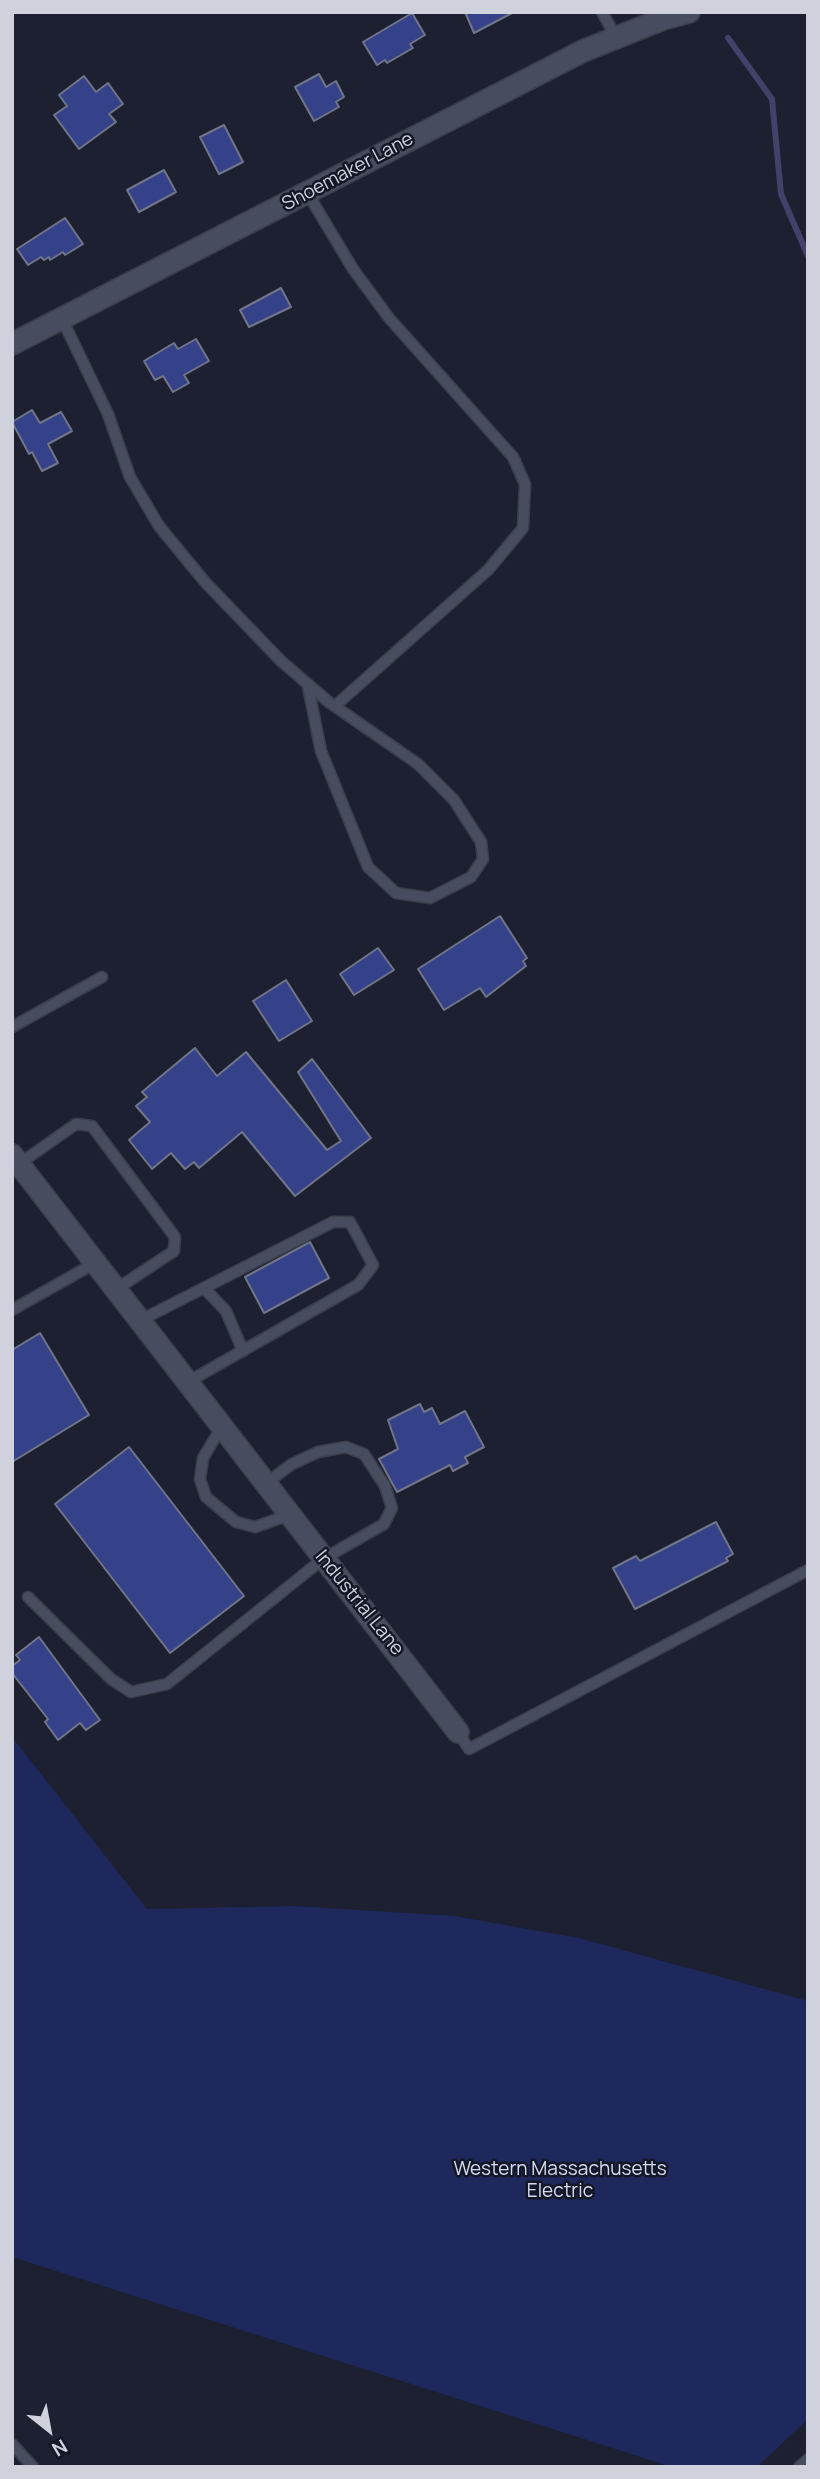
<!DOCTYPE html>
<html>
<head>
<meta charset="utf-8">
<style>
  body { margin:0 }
  #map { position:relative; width:820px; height:2479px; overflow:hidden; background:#1c2030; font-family:Manrope,sans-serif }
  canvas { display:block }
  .frame { position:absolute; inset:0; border:14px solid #cfd2dd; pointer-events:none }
  .north { position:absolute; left:14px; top:2395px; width:70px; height:70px; -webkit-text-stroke:5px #131726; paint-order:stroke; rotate:149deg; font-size:19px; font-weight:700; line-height:28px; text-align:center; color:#cfd2dd }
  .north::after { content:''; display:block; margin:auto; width:24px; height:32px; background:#cfd2dd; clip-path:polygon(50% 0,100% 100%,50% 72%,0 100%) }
</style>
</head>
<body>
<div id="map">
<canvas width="820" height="2479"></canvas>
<div class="frame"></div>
<div class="north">N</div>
</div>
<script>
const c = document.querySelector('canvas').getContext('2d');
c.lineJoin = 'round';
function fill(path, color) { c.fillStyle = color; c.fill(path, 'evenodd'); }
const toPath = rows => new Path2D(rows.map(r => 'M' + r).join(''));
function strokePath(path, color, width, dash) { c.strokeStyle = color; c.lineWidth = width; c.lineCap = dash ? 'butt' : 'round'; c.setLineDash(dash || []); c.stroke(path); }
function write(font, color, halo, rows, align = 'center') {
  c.font = font + ' Manrope,sans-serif'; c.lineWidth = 5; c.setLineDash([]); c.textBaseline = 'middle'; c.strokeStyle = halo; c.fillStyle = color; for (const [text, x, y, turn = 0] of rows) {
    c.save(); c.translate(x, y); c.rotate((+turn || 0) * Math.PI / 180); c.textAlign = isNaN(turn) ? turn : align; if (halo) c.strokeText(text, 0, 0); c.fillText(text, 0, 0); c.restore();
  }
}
fill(toPath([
  [12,1737,147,1909,294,1906,454,1916,579,1938,808,2001,808,2419,757,2467,672,2467,12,2257]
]), '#1f285d');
strokePath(toPath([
  [728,38,772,99,781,194,808,256]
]), '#424169', 6);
const building = toPath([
  [465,12,514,12,474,33,465,12],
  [412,13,425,35,410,44,413,48,387,63,385,60,377,65,363,42,412,13],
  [319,74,326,87,336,81,344,97,336,102,339,107,314,121,295,87,319,74],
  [84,76,96,92,108,83,123,104,109,114,116,122,79,149,54,115,67,106,59,95,84,76],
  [224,125,243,162,219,174,200,137,224,125],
  [164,170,176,192,139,212,127,190,164,170],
  [65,218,83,244,65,255,63,252,50,260,49,257,44,260,41,257,28,265,17,249,65,218],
  [281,288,291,307,249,327,240,310,281,288],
  [196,339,209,361,184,375,189,383,173,392,163,376,155,380,144,361,174,343,178,349,196,339],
  [32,410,40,423,61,412,72,431,48,444,58,463,42,471,32,452,29,454,12,422,32,410],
  [500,916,527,958,523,961,526,966,486,997,480,988,444,1010,418,969,500,916],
  [378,948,394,970,354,995,340,974,378,948],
  [286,980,312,1021,279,1041,253,1001,286,980],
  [195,1048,217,1076,246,1052,327,1150,341,1141,298,1072,312,1059,371,1138,295,1196,242,1132,199,1168,194,1162,185,1169,171,1153,152,1169,129,1140,150,1122,136,1106,147,1097,142,1092,195,1048],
  [310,1242,329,1278,264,1313,245,1277,310,1242],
  [40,1333,89,1415,12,1462,12,1350,40,1333],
  [420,1404,424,1412,432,1408,440,1424,465,1411,484,1447,465,1457,468,1463,453,1471,450,1465,397,1492,379,1459,398,1449,388,1420,420,1404],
  [129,1447,244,1596,170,1653,55,1504,129,1447],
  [716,1522,733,1554,726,1558,728,1561,635,1609,613,1568,636,1556,640,1561,716,1522],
  [39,1637,100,1720,86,1730,80,1723,58,1740,45,1722,48,1719,12,1673,12,1666,20,1660,16,1655,39,1637]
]);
fill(building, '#354189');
strokePath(building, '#707588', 2);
const lane = toPath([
  [602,12,616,37],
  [308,194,353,269,389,318,513,457,525,484,523,528,488,570,335,706],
  [62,319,108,414,130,477,159,526,205,582,281,661,330,703,418,764,454,800,481,842,483,859,471,877,430,898,396,893,368,867,321,751,308,686],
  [12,1027,102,977],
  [19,1164,76,1124,92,1126,175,1237,174,1251,115,1290],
  [204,1288,226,1311,243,1351],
  [12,1310,95,1263],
  [139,1321,333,1222,350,1222,373,1265,358,1285,186,1383],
  [221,1428,203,1458,200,1479,206,1497,236,1522,255,1527,289,1515],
  [28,1597,111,1679,131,1692,167,1684,323,1559,384,1524,392,1508,385,1486,364,1454,346,1447,318,1452,292,1464,265,1484],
  [458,1732,469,1749,808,1570],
  [12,2444,33,2467],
  [799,2467,808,2459]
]);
const street = toPath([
  [12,1155,458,1732]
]);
const secondary = toPath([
  [12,344,583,51,663,19,689,12]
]);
strokePath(lane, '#3b3d4a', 13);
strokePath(street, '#3b3d4a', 24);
strokePath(secondary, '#3b3d4a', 24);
strokePath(lane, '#474c5e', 10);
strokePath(street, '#474c5e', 21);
strokePath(secondary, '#474c5e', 21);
write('19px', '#cfd2dd', '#131726', [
  ["Shoemaker Lane",348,172,-28],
  ["Industrial Lane",359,1603,51]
]);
write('19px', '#d6dcf2', '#131726', [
  ["Western Massachusetts",560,2170],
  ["Electric",560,2192]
]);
</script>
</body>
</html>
